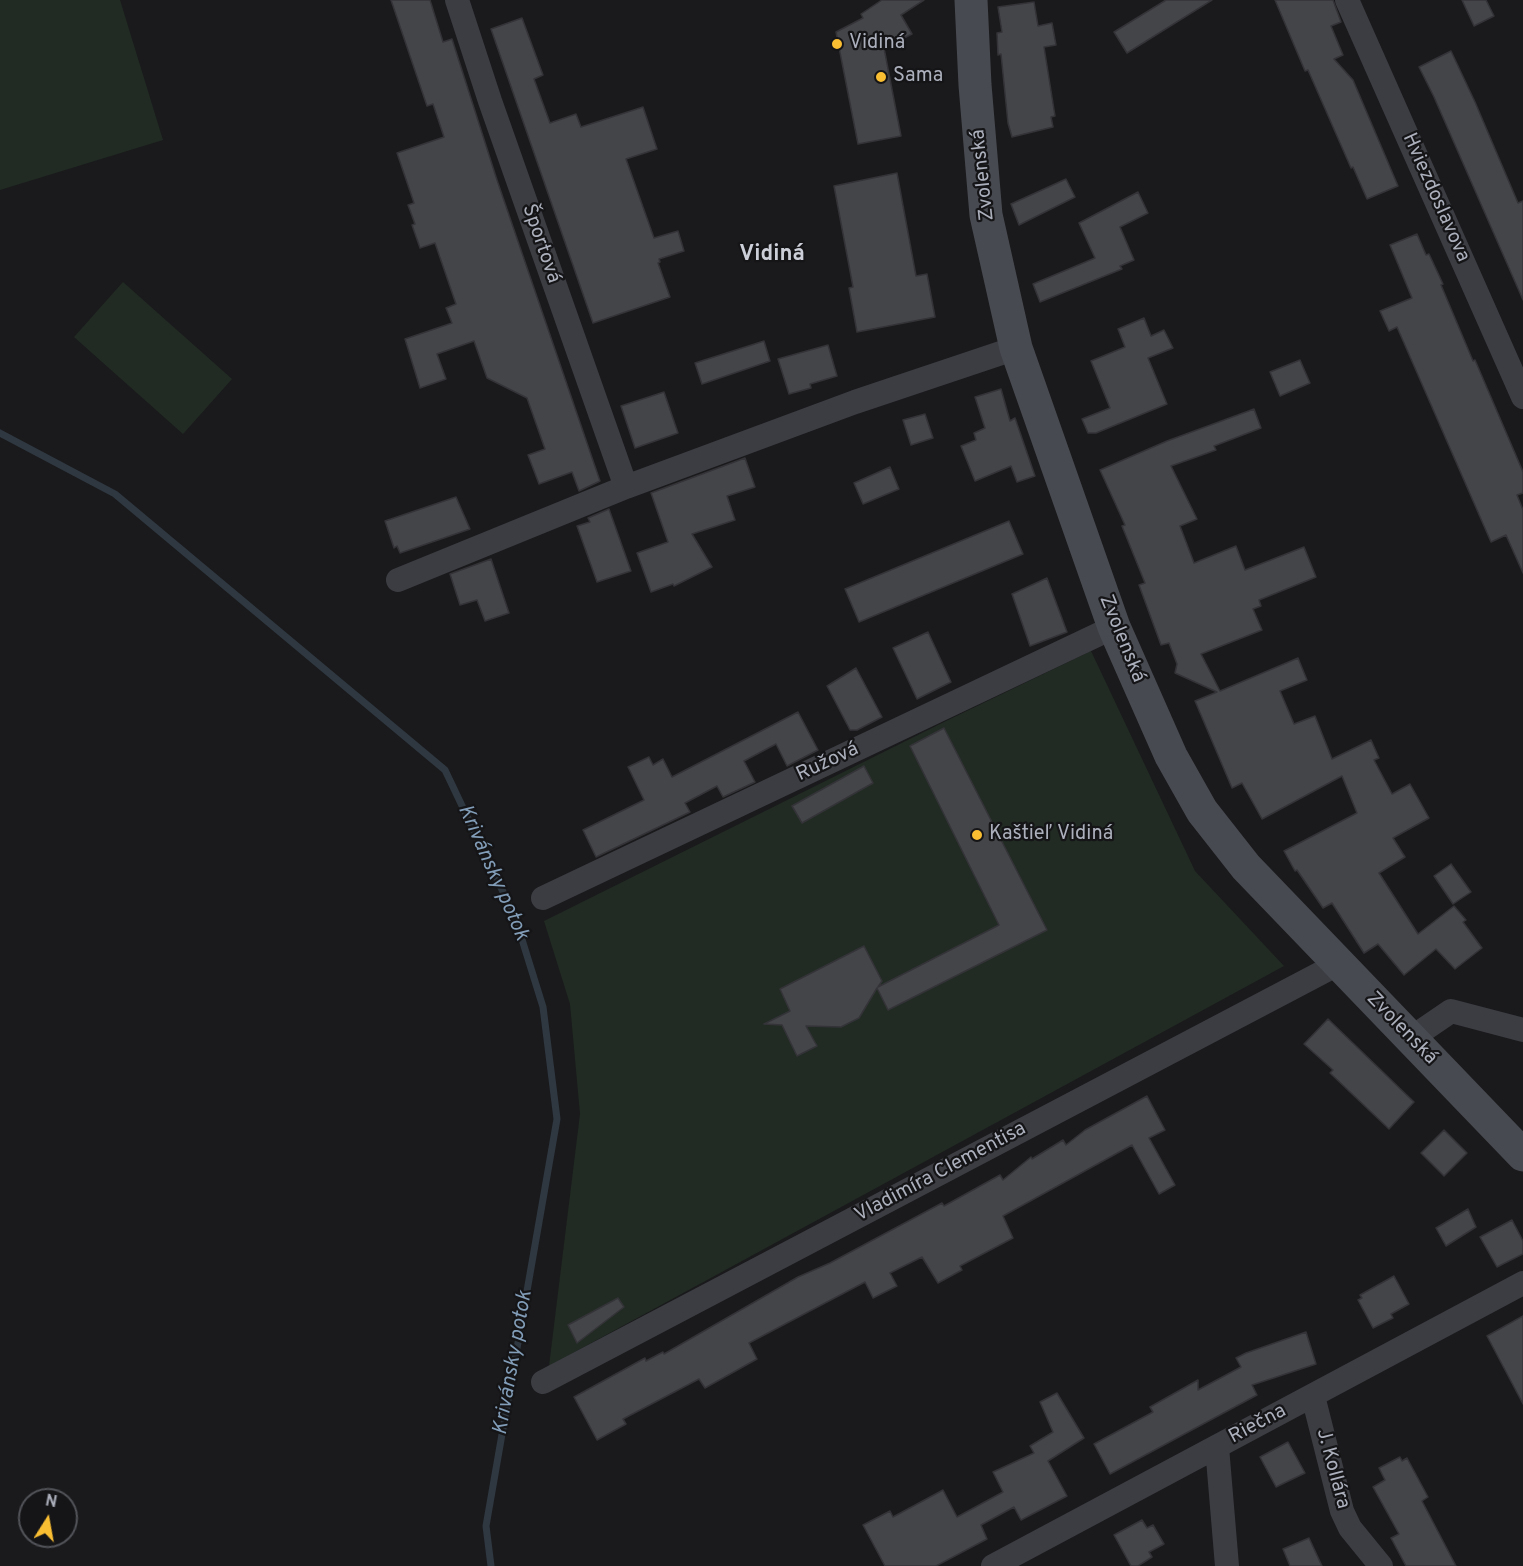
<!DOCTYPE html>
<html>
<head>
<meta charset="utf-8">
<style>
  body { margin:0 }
  #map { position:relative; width:1523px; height:1566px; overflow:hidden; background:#1a1a1c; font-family:Overpass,sans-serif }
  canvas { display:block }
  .north { position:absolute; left:18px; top:1488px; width:60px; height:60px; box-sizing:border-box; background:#151517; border:2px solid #515359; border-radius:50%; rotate:11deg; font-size:16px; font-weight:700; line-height:24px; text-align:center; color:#acb0bc }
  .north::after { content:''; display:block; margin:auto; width:21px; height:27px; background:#fabe33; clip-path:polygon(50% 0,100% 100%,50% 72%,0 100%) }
</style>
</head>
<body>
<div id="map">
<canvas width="1523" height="1566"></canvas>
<div class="north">N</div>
</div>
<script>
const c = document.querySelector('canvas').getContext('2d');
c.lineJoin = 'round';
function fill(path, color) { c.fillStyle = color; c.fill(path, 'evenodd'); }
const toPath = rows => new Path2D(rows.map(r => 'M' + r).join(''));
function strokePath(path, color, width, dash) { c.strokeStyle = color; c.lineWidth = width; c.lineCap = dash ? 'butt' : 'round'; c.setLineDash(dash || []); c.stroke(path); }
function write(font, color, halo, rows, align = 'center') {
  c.font = font + ' Overpass,sans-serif'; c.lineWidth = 4.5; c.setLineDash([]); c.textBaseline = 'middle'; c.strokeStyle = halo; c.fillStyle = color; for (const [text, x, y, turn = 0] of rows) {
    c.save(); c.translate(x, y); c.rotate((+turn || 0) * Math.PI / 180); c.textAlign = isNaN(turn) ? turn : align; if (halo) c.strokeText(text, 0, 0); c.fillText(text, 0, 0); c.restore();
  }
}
fill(toPath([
  [0,0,120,0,163,140,0,190],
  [123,282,232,379,183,434,74,337],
  [1091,651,1195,871,1284,966,549,1366,580,1114,570,1004,544,921,944,722]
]), '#212b23');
strokePath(toPath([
  [0,433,115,494,445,770,515,917,543,1007,557,1119,486,1526,491,1566]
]), '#2f3841', 7);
const building = toPath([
  [391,0,430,0,443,42,452,39,497,180,600,481,579,491,572,472,539,484,528,455,545,449,527,398,487,378,474,341,437,354,446,379,420,388,405,339,452,323,446,308,456,304,435,243,420,248,412,225,415,224,408,205,414,203,397,153,444,137,433,104,427,106,391,0],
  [882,0,924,0,901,15,912,34,884,48,901,136,858,144,836,32,863,18,861,14,882,0],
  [1166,0,1212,0,1127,53,1114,32,1166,0],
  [1275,0,1333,0,1341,22,1331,26,1343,55,1334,59,1353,80,1398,186,1367,199,1353,167,1351,168,1308,70,1305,71,1275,0],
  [1462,0,1486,0,1494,16,1474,26,1462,0],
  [1034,2,1038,26,1052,23,1056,45,1044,47,1055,116,1051,117,1053,127,1012,137,1008,123,1001,54,998,55,997,33,1002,32,998,7,1034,2],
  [522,18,543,75,534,79,550,123,576,114,581,127,643,107,657,149,626,159,654,238,678,231,684,251,659,259,660,262,658,263,670,297,593,323,491,29,522,18],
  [1451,51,1475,102,1518,203,1523,201,1523,300,1434,97,1419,67,1451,51],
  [897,173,916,276,927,274,935,317,857,332,849,288,853,287,834,186,897,173],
  [1066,179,1075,197,1019,225,1011,204,1066,179],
  [1138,192,1148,213,1120,227,1134,260,1120,266,1122,269,1040,302,1033,284,1095,258,1079,223,1138,192],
  [1417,234,1426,255,1429,254,1443,284,1441,285,1473,361,1475,360,1523,472,1523,493,1517,495,1523,510,1523,573,1506,535,1491,542,1397,327,1389,331,1380,311,1412,298,1390,245,1417,234],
  [1144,318,1151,336,1164,330,1173,348,1148,358,1167,404,1096,433,1088,433,1082,419,1110,408,1091,361,1125,347,1118,329,1144,318],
  [764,341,770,361,702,384,695,363,764,341],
  [828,345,837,376,810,384,811,388,789,394,778,359,828,345],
  [1300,360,1310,383,1280,396,1270,372,1300,360],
  [1001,389,1010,421,1015,418,1035,476,1017,482,1011,466,975,481,961,446,976,440,974,433,985,428,975,397,1001,389],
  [664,392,678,433,635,448,621,406,664,392],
  [1254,409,1261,428,1214,446,1216,450,1171,466,1197,519,1180,526,1194,563,1236,546,1245,570,1304,547,1316,577,1259,600,1261,606,1253,609,1262,630,1201,654,1220,691,1298,658,1307,680,1280,691,1294,724,1315,716,1332,759,1371,740,1379,758,1374,760,1392,794,1410,784,1429,818,1393,838,1405,857,1379,873,1418,934,1454,906,1466,920,1463,922,1482,948,1455,969,1436,949,1404,975,1378,944,1364,953,1332,903,1323,908,1297,870,1295,871,1284,851,1357,813,1342,776,1262,819,1242,783,1232,788,1195,701,1217,692,1175,673,1177,664,1169,643,1161,645,1139,585,1145,583,1122,526,1125,525,1100,470,1167,441,1254,409],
  [925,414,933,438,911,445,903,420,925,414],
  [745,458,755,487,727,496,735,520,692,534,712,567,674,586,673,584,651,592,637,553,668,542,651,493,745,458],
  [890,467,899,489,863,504,854,483,890,467],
  [456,497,470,529,400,553,397,546,394,548,385,521,456,497],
  [609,509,631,571,597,582,577,526,590,522,588,518,609,509],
  [1009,521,1023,554,859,622,845,589,1009,521],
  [491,559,509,613,485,621,477,600,460,605,450,574,491,559],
  [1047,578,1067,632,1030,646,1012,594,1047,578],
  [928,632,951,682,917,699,893,648,928,632],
  [856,668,882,717,857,730,850,730,827,686,856,668],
  [798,712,818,750,787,766,776,744,744,761,755,782,723,797,717,786,685,803,690,812,596,857,583,830,644,800,628,767,649,757,653,765,663,759,672,777,798,712],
  [944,728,1047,930,888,1010,877,988,859,1018,841,1027,806,1026,817,1046,797,1056,782,1025,764,1024,790,1011,780,989,864,946,882,981,878,987,999,925,910,746,944,728],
  [864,766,873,783,802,823,792,806,864,766],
  [1451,864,1471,892,1453,904,1434,876,1451,864],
  [1328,1019,1414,1102,1389,1129,1330,1073,1333,1070,1304,1044,1328,1019],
  [1147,1096,1165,1130,1149,1138,1175,1185,1159,1194,1132,1145,1003,1216,1013,1238,960,1266,962,1270,938,1283,922,1257,890,1273,897,1286,873,1298,865,1282,749,1343,757,1359,705,1388,699,1379,623,1419,626,1424,597,1440,574,1397,645,1358,646,1361,663,1352,664,1354,798,1277,830,1263,942,1203,944,1206,1000,1175,1003,1180,1031,1157,1032,1159,1063,1140,1066,1145,1085,1130,1147,1096],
  [1444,1130,1467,1153,1444,1176,1421,1153,1444,1130],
  [1468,1209,1476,1227,1446,1246,1436,1228,1468,1209],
  [1512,1220,1523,1241,1523,1254,1497,1267,1480,1237,1512,1220],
  [1394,1276,1409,1304,1391,1314,1393,1318,1373,1328,1358,1300,1362,1298,1360,1295,1394,1276],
  [618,1298,624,1307,577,1343,568,1325,618,1298],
  [1523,1316,1523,1404,1487,1336,1523,1316],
  [1306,1332,1316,1364,1252,1385,1257,1395,1110,1474,1094,1444,1153,1412,1150,1407,1198,1380,1198,1390,1241,1367,1236,1358,1246,1353,1306,1332],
  [1057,1393,1084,1438,1048,1461,1067,1496,1021,1520,1014,1507,981,1525,987,1539,936,1566,885,1566,863,1525,890,1511,893,1517,943,1490,957,1517,1003,1492,993,1472,1034,1453,1030,1446,1053,1432,1040,1402,1057,1393],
  [1288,1442,1305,1473,1276,1487,1260,1457,1288,1442],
  [1400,1457,1402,1461,1407,1458,1428,1497,1422,1501,1456,1566,1406,1566,1391,1538,1399,1534,1373,1487,1385,1480,1379,1468,1400,1457],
  [1142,1520,1147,1528,1153,1525,1164,1544,1149,1552,1152,1557,1138,1566,1131,1566,1114,1535,1142,1520],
  [1309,1538,1322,1566,1290,1566,1283,1549,1309,1538]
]);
fill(building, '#444549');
strokePath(building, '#343438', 1.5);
strokePath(toPath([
  [457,0,490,101,626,487],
  [1347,0,1523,397],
  [398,580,626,487,855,402,1016,348],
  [543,898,1114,627],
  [1410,1039,1451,1011,1523,1030],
  [543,1382,1338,964],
  [1313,1396,1342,1511,1350,1528,1381,1566],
  [1217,1447,1227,1566],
  [993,1566,1523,1283]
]), '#3c3d43', 24);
strokePath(toPath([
  [971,0,975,85,986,215,1016,348,1114,627,1171,756,1202,811,1246,867,1523,1155]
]), '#484a51', 33);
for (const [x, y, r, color] of [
  [837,44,6,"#fabe33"],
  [881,77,6,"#fabe33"],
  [977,835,6,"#fabe33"]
]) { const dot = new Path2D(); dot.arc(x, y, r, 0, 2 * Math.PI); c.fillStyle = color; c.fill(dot); strokePath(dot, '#151517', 2); }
write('20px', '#acb0bc', '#151517', [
  ["Vidiná",849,44],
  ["Sama",893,77],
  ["Kaštieľ Vidiná",989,835]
], 'left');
write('20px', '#acb0bc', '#151517', [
  ["Zvolenská",984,175,-96],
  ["Hviezdoslavova",1435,198,66],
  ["Športová",540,244,71],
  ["Zvolenská",1121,639,68],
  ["Ružová",828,763,-25],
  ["Zvolenská",1401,1029,46],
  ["Vladimíra Clementisa",941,1173,-28],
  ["Riečna",1258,1425,-28],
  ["J. Kollára",1332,1469,75]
]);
write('italic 21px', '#829db8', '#151517', [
  ["Krivánsky potok",492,873,66],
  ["Krivánsky potok",514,1363,-80]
]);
write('bold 22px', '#cdcfd8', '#151517', [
  ["Vidiná",772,256]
]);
</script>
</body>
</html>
